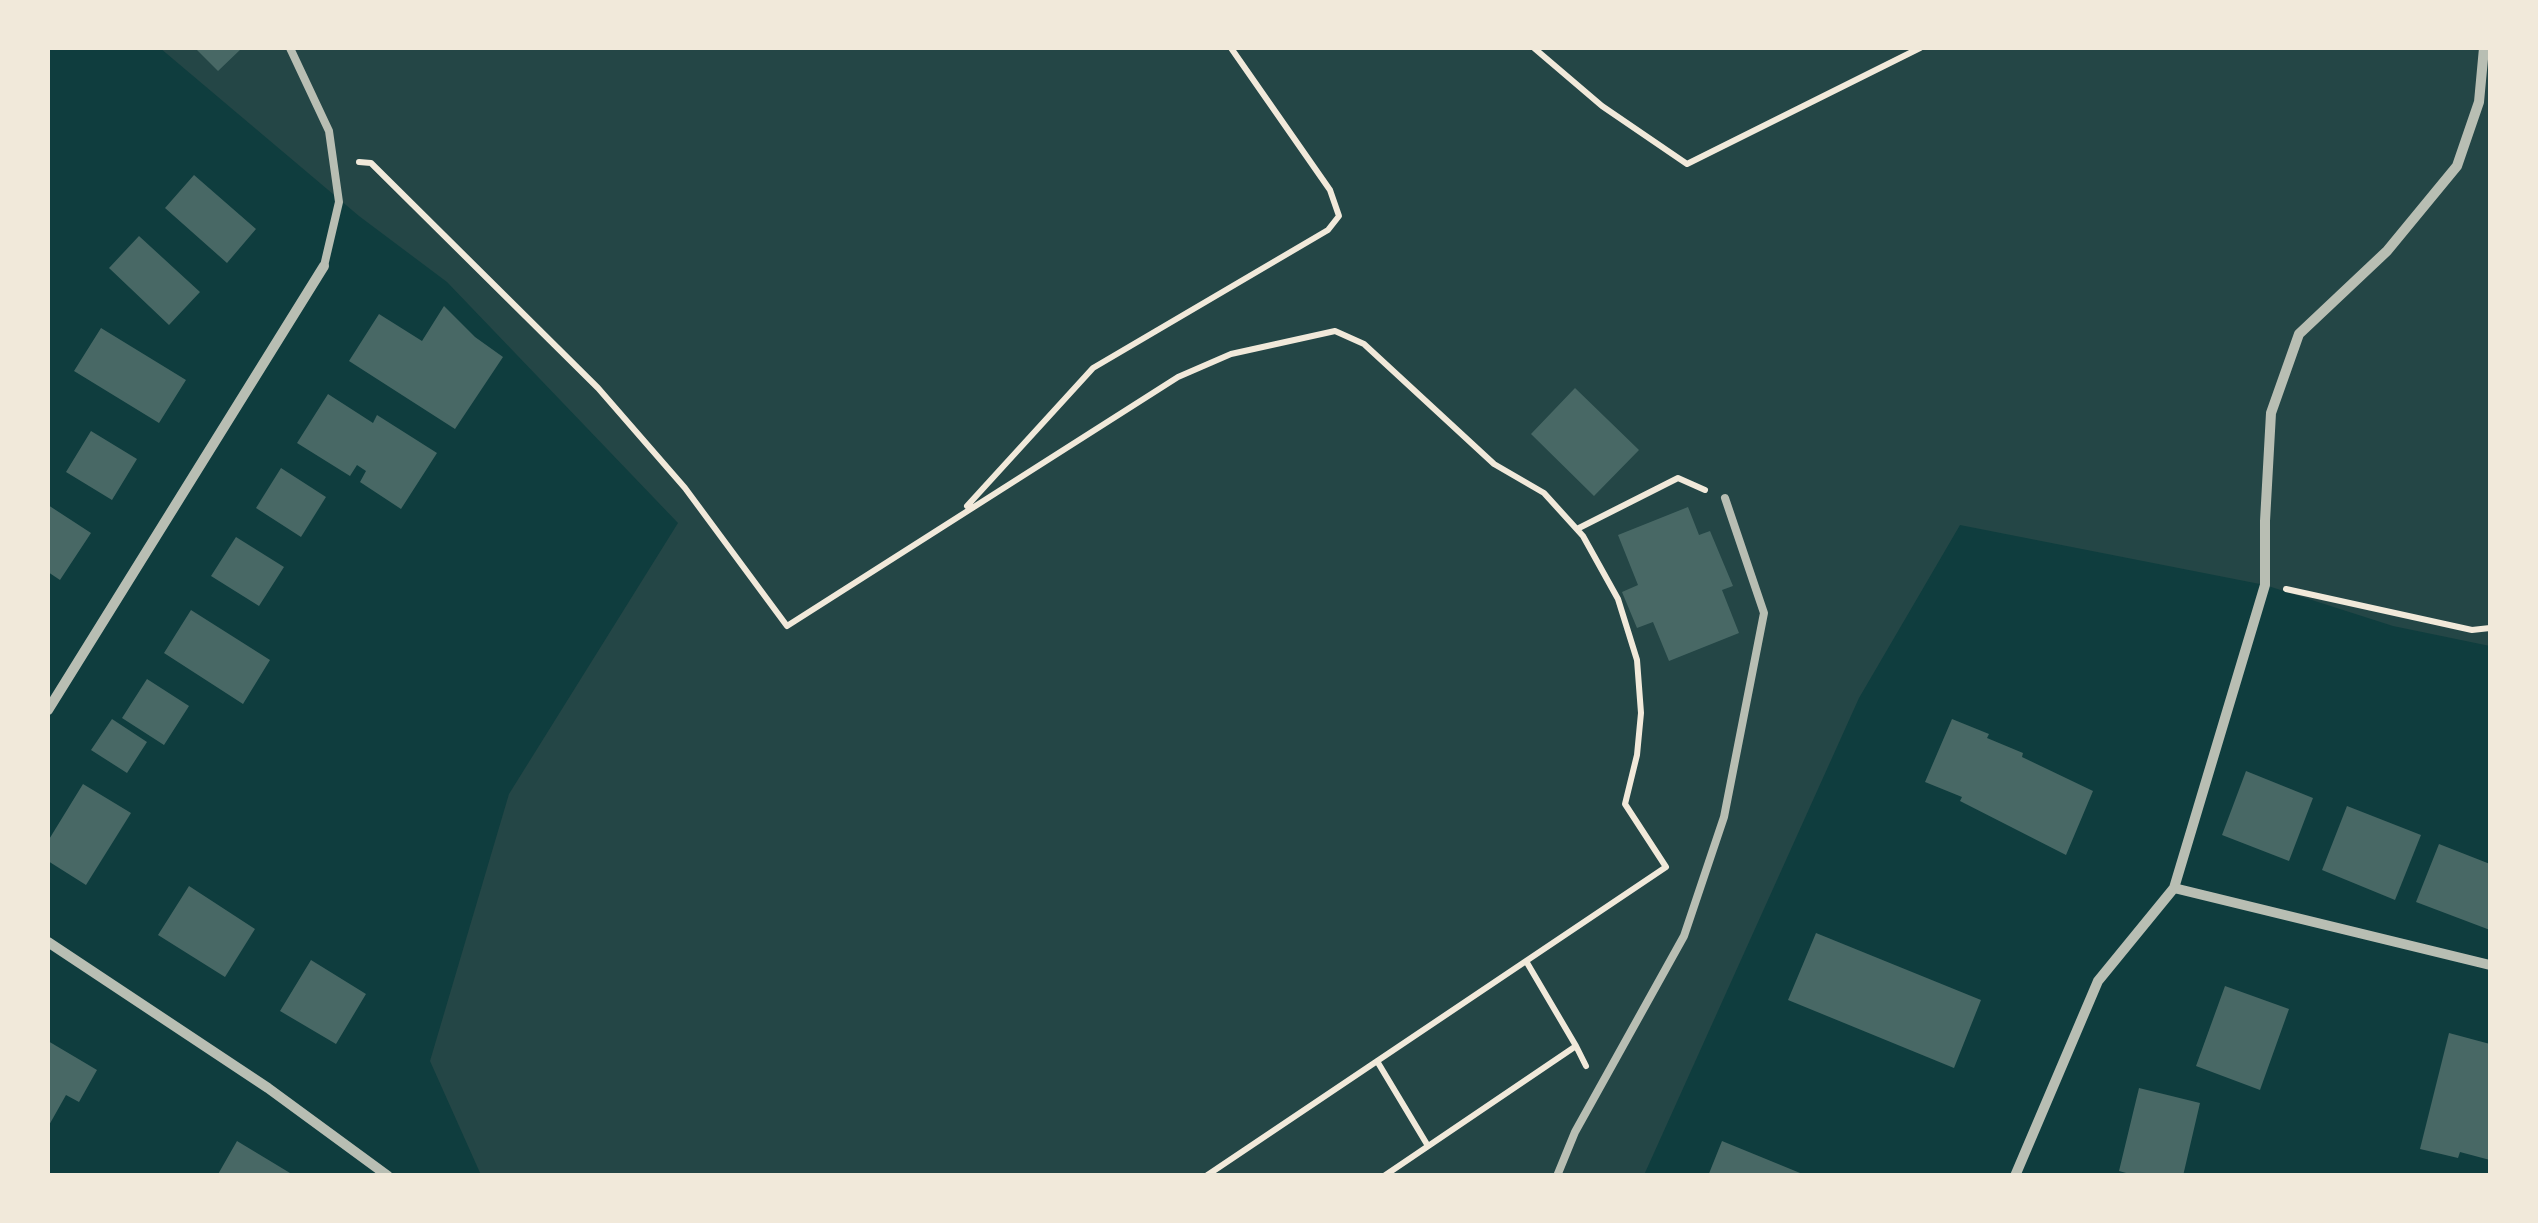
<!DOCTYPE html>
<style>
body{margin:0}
#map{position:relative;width:2538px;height:1223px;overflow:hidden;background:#0f3d3e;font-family:"Zilla Slab",serif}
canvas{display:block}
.frame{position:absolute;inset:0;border:50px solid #f1e9da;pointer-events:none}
</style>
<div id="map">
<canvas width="2538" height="1223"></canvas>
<div class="frame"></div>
</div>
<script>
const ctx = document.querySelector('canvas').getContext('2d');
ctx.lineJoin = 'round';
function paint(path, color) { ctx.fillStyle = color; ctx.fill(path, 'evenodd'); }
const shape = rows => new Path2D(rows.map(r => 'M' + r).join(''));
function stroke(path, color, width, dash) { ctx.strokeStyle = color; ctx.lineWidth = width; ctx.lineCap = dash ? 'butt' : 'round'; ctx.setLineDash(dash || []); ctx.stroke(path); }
paint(shape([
 [160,48,2490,48,2490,646,2393,626,2265,585,1960,525,1859,698,1644,1175,481,1175,430,1061,509,794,678,523,447,282,359,216]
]), '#244646');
paint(shape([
 [195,48,242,48,218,71],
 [194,175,256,229,227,263,165,208],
 [139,236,200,292,169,325,109,268],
 [444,306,475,337,503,357,455,429,349,361,379,314,422,341],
 [101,328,186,380,159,423,74,371],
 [1575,388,1639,450,1594,496,1531,434],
 [328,394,373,423,377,415,437,453,401,509,360,482,366,471,357,465,350,476,297,443],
 [91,431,137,459,112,500,66,472],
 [281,468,326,497,301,537,256,508],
 [48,505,91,533,60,580,48,572],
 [1688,507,1699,535,1710,531,1733,586,1722,590,1739,633,1669,661,1653,622,1637,628,1622,592,1638,585,1618,535],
 [236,537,284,567,259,606,211,576],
 [191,610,270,660,243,704,164,653],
 [147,679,189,706,164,745,122,718],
 [112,719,147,742,127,773,91,750],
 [1952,719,1989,734,1987,738,2023,753,2022,757,2093,791,2066,855,1960,801,1962,797,1925,782],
 [2246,771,2313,798,2289,861,2222,835],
 [83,784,131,813,86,885,48,861,48,841],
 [2347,806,2421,835,2395,900,2322,870],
 [2439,844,2490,864,2490,930,2416,902],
 [189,886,255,929,225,977,158,935],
 [1816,933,1981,1000,1954,1068,1788,1000],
 [311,960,366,994,336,1044,280,1011],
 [2225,986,2289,1009,2260,1090,2196,1066],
 [2449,1033,2490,1044,2490,1160,2460,1152,2458,1158,2420,1149],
 [48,1041,97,1070,79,1102,66,1095,48,1127],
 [2139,1088,2200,1103,2183,1176,2137,1176,2119,1171],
 [237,1141,295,1176,217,1176],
 [1722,1141,1805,1175,1805,1176,1708,1176]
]), '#486865');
stroke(shape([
 [1534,48,1602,106,1687,164,1920,48],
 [359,162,371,163,598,388,685,488,787,626,1178,377,1231,354,1335,331,1364,344,1494,464,1544,493,1583,536,1618,599,1637,660,1641,713,1637,755,1625,804,1666,867,1206,1176],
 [967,506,1093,368,1328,230,1339,216,1330,190,1231,48],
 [1577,529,1678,478,1705,490],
 [2286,589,2472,630,2490,628],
 [1526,961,1576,1046],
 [1377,1061,1428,1146],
 [1384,1176,1576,1046,1586,1066]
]), '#f1e9da', 6);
stroke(shape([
 [290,48,329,131,339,202,324,266],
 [1557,1176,1575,1132,1684,936,1724,817,1764,613,1725,498]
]), '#b8beb3', 8);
stroke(shape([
 [48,710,324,266],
 [2174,888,2490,965],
 [48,942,268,1088,388,1176],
 [2015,1176,2098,981,2174,888,2265,585,2265,521,2271,413,2299,334,2387,251,2457,166,2479,102,2484,48]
]), '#b8beb3', 10);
</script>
